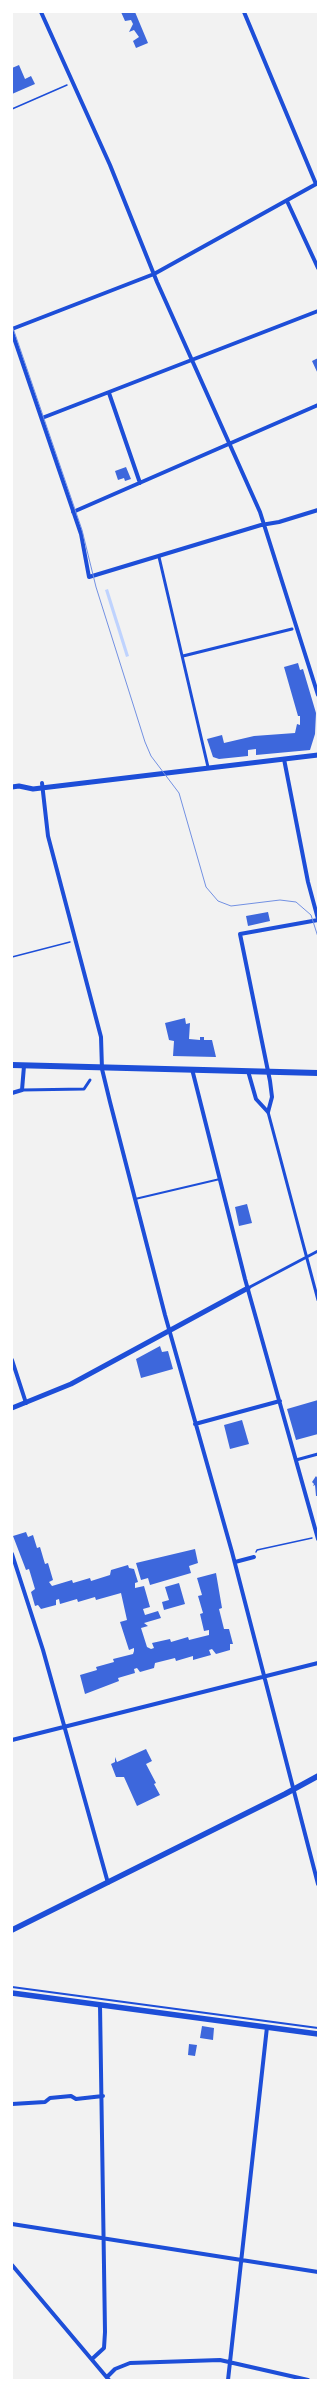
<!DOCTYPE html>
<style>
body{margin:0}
#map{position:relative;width:330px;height:2392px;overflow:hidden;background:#f2f2f2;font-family:Rubik,sans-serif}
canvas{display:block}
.frame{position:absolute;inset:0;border:13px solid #fff;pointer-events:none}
</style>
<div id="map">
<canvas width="330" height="2392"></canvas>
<div class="frame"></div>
</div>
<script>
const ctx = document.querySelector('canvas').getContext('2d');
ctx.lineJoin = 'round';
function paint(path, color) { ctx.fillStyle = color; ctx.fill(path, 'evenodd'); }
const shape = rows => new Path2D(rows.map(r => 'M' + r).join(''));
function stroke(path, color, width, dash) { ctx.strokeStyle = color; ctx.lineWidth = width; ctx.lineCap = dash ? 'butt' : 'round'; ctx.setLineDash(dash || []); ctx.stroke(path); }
paint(shape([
 [108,589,129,656,126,657,105,590]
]), '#bfd3fe');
paint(shape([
 [121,12,135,12,148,43,136,48,133,41,139,37,134,30,129,32,133,24,131,20,125,21],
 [19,65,25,79,31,76,35,84,12,94,12,68],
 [318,358,318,374,312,361],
 [126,467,131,479,125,481,124,478,118,480,115,471],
 [298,663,300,670,303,669,316,713,315,734,310,750,256,755,256,749,248,750,248,756,219,759,213,757,207,739,222,735,224,743,254,736,295,733,297,724,300,725,300,716,298,716,284,667],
 [268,912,270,921,248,926,246,916],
 [185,1018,186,1024,190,1023,189,1039,200,1040,200,1037,204,1037,204,1040,212,1040,216,1057,173,1056,174,1041,169,1040,165,1023],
 [247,1204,252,1223,239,1226,235,1207],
 [160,1346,162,1352,168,1351,173,1369,141,1378,136,1359],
 [318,1400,318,1434,296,1440,287,1409],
 [242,1420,249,1444,230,1449,224,1425],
 [316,1476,318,1479,318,1496,316,1496,315,1485,313,1486,314,1484,312,1482],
 [26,1532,28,1537,33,1535,37,1548,40,1547,45,1564,48,1563,53,1580,49,1582,52,1586,72,1580,73,1583,90,1578,91,1581,110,1575,111,1570,128,1565,129,1568,134,1569,138,1582,135,1583,135,1588,144,1586,150,1607,143,1609,145,1615,158,1611,161,1618,144,1623,148,1626,141,1628,147,1647,151,1649,154,1648,152,1643,170,1639,171,1642,188,1637,189,1640,209,1635,209,1630,204,1631,200,1614,203,1613,198,1596,202,1595,197,1578,216,1573,222,1608,219,1609,224,1629,229,1629,233,1644,230,1644,230,1650,216,1654,212,1649,209,1650,211,1655,193,1660,193,1656,176,1661,175,1658,155,1663,154,1668,140,1672,137,1668,134,1669,135,1673,118,1678,119,1681,85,1694,80,1675,97,1670,96,1667,114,1662,113,1659,133,1654,134,1651,134,1648,129,1650,120,1622,127,1620,121,1593,96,1600,95,1597,78,1602,77,1599,60,1604,59,1599,56,1600,56,1605,41,1609,38,1605,35,1606,31,1592,35,1589,29,1569,26,1570,13,1536],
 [195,1549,198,1563,189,1566,191,1573,150,1585,148,1578,141,1580,136,1563],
 [179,1583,185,1604,164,1610,162,1602,169,1600,165,1587],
 [146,1749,152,1761,146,1764,156,1783,154,1784,160,1795,137,1806,124,1777,116,1777,111,1764,115,1762,115,1757,117,1762],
 [202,2026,214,2028,213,2040,200,2038],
 [189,2044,197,2045,195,2056,188,2055]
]), '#3d67dc');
stroke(shape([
 [12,109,67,85],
 [12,957,70,942],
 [256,1552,257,1550,312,1538]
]), '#1d4ed8', 1.5);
stroke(shape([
 [135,1199,220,1179],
 [12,1987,318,2028]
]), '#1d4ed8', 2);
stroke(shape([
 [159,557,208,767],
 [183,656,292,629],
 [22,1090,84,1089,90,1080],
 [268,1112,318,1300],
 [248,1288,318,1251],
 [296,1460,318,1454]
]), '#1d4ed8', 3);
stroke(shape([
 [41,12,110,165,157,282,260,512,318,695],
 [244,12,316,184],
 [287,201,318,268],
 [12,329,154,274,318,183],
 [12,332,81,534,89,577,261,525,279,522,318,510],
 [109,393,140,483],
 [42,418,318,311],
 [73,512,318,405],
 [284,759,308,882,318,919],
 [42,783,48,836,101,1037,102,1069,110,1102,165,1315,232,1552,318,1884],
 [192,1069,245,1279,318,1539],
 [248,1071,256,1099,268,1112],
 [12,1093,22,1090,24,1066],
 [268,1112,272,1097,270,1081,240,934,318,920],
 [12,1360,26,1403],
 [195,1424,280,1401],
 [12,1554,43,1650,108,1883],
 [235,1562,254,1557],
 [12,1740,318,1663],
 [12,2104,45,2102,50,2098,71,2096,76,2099,103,2096],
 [12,2224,318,2272],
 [12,2265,109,2380],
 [92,2359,104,2348,105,2332,100,2005],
 [107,2377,115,2369,130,2363,220,2360,308,2380],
 [228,2380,267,2027]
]), '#1d4ed8', 4);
stroke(shape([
 [12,787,19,786,33,789,318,755],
 [12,1408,71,1384,248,1288]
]), '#1d4ed8', 5);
stroke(shape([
 [12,1930,285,1794,318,1776],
 [12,1993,318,2034]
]), '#1d4ed8', 5.5);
stroke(shape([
 [12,1065,318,1073]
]), '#1d4ed8', 6);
stroke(shape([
 [12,325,82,530,96,587,145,742,151,756,179,793,206,887,218,901,231,906,280,900,296,902,311,915,318,937]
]), '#7290e2', 1);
</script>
